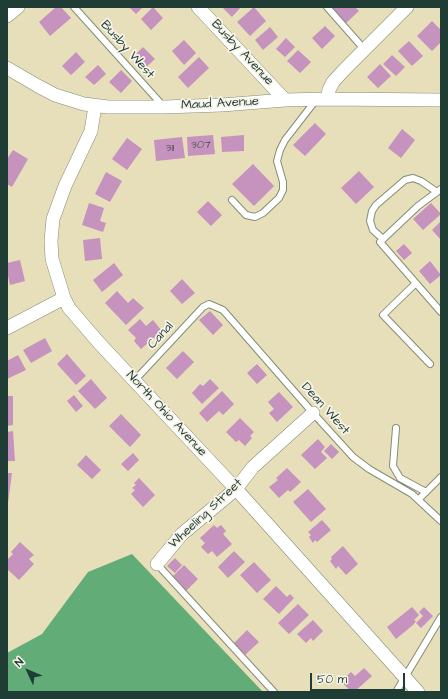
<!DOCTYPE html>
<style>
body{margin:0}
#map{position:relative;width:448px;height:699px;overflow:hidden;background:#e6dfba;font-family:"Architects Daughter",sans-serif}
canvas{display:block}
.frame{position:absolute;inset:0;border:8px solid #1f3d34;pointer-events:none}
.north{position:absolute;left:8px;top:651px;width:40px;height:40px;-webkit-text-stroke:3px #f7f3e8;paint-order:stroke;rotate:314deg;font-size:11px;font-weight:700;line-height:16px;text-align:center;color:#1f3d34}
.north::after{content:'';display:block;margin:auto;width:14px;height:18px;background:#1f3d34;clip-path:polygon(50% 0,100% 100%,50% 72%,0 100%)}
.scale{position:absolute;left:310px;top:673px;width:95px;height:18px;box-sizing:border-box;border:2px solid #1f3d34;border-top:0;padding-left:5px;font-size:12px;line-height:14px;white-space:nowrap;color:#1f3d34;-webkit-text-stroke:3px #f7f3e8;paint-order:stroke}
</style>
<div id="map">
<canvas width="448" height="699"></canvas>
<div class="frame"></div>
<div class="north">N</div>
<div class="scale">50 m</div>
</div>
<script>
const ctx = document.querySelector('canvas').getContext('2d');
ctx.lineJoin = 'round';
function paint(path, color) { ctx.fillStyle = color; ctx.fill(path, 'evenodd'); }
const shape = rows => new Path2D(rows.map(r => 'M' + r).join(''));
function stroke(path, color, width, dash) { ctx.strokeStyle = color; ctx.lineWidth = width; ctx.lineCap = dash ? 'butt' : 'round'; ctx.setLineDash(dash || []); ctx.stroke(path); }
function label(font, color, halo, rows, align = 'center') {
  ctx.font = font + ' "Architects Daughter",sans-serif'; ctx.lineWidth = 3.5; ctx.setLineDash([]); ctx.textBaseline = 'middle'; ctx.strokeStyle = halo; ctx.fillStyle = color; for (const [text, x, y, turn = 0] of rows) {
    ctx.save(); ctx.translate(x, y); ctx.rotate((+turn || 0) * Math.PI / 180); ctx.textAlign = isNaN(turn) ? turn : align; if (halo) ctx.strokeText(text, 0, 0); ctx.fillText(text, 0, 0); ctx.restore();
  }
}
paint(shape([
 [132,554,263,692,7,692,7,653,42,634,88,572]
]), '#62ad77');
paint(shape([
 [56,7,61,7,71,18,50,36,39,22],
 [129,7,143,7,136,14],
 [153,7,163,18,151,30,141,19],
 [222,7,241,7,232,17],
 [254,7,266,21,250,36,237,22],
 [330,7,355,7,359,11,345,24],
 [432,21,441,30,441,42,432,51,417,36],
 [325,26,335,36,322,49,312,38],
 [270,27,278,37,263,50,255,40],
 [286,38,295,47,285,57,276,49],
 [184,40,196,53,184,65,172,51],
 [409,41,423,56,412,66,398,51],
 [143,47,155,59,144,69,133,57],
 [298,50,311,62,300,73,287,61],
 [76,52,85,62,71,75,62,66],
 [392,55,405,67,396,76,383,64],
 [199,57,209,68,188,88,178,77],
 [380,64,391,76,378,88,367,77],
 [98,65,106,74,94,85,85,77],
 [121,70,132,81,121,93,109,82],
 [315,123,326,134,305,156,293,145],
 [402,129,415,140,401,158,388,148],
 [213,135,215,154,188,156,187,137],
 [244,135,244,151,222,152,221,137],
 [182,137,185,158,156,161,154,140],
 [127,138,142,149,127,170,112,159],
 [13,150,28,159,12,187,7,184,7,159],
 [253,164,274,186,254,206,232,184],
 [359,171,374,187,356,204,341,188],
 [106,172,122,181,110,202,95,194],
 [208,201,222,215,211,226,197,212],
 [89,203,104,208,100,221,106,223,103,232,82,225],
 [431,203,441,214,423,230,413,219],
 [441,221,441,240,432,230],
 [100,238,102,259,85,261,83,240],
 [404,244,412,253,404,260,396,251],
 [20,260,25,281,10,285,7,271,7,263],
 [430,261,441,275,430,284,419,271],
 [114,263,123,275,102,292,93,280],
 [182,279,195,293,182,304,170,291],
 [117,291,128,303,133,298,144,308,126,325,105,303],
 [210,311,223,325,213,335,199,320],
 [140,319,146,326,153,320,162,331,141,349,134,341,136,338,128,330],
 [45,338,52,351,31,363,23,350],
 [183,351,194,362,177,379,166,368],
 [67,354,86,376,76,385,57,364],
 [18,355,26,370,7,379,7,361],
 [257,364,267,375,257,384,247,373],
 [91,379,107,398,95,409,78,391],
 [210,379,219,388,202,404,192,393,200,384,203,386],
 [222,391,234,404,223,415,219,411,207,422,199,413],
 [279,392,293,407,277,422,269,413,274,409,268,402],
 [74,395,83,406,76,412,67,401],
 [7,396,13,396,13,425,7,426],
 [121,414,141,435,130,447,109,426],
 [240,418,254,432,250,436,252,438,245,446,239,440,236,442,226,432],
 [13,431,15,461,7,461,7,432],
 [318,439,325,447,321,452,327,458,315,469,301,455],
 [331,444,339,452,332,459,324,451],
 [133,453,139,460,128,471,121,464],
 [86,455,101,470,92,479,77,465],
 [287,468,301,482,290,492,288,490,279,498,269,487,278,480,276,478],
 [7,473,12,473,8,503,7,503],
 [139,478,155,495,143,507,131,494,135,490,132,488,136,485,134,483],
 [308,489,326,509,311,522,293,502],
 [322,520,331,530,317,542,315,540,313,543,309,537,311,535,308,532],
 [214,525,217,528,221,525,226,531,223,534,232,544,217,557,212,551,208,554,201,547,205,543,200,538],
 [20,542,34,555,29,559,34,564,19,580,7,569,7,560,13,554,11,552],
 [343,546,358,564,346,575,338,566,336,569,330,561,332,559,331,557],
 [234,551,245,562,228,578,218,567],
 [175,558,182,565,175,573,167,566],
 [254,562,271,580,257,593,240,575],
 [184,565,198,579,186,591,172,577],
 [276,586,287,597,290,594,294,598,279,614,263,599],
 [298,604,309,615,289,634,278,623],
 [412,607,419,615,414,620,416,621,413,625,396,639,387,627],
 [424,607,433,616,421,628,416,623,423,616,419,612],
 [313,620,323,631,313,641,311,638,306,643,297,634],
 [247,630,259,642,245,655,234,643],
 [364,668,372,676,354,692,351,692,341,681,351,672,355,676]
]), '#c692be');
const lane = shape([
 [74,7,164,107],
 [327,7,364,49],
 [441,189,418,206,380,242,441,312],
 [232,200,246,215,255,217,263,213,279,198,283,190,283,182,277,161,280,150,285,140,316,100],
 [383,239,373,230,370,221,372,211,376,205,405,180,413,178,421,181,437,192],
 [416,283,383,315,430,364],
 [135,380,203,307,209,304,223,310,313,413,353,457,369,469,412,494,441,521],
 [396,428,393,466,400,478,426,492],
 [419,499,441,477],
 [157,564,274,692],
 [396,692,441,617]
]);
const street = shape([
 [198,7,285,100],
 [7,16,18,7],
 [7,68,38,86,55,95,84,104,108,107,164,107,222,105,285,100,327,99,441,100],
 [327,99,329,90,333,82,343,71,407,7],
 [95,106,91,131,65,186,53,219,51,241,52,259,64,298,69,308,100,344,236,489,418,692],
 [7,328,64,298],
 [157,564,182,534,236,489,253,467,313,413]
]);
stroke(lane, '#828e77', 8);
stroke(street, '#828e77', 14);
stroke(lane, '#fff', 6);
stroke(street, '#fff', 13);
label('11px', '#495256', null, [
 ["307",201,146],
 ["311",170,149]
]);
label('13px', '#1f3d34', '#f7f3e8', [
 ["Busby West",127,50,48],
 ["Busby Avenue",242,53,47],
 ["Maud Avenue",220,104,-3],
 ["Canal",161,336,-47],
 ["Dean West",325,409,48],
 ["North Ohio Avenue",166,414,47],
 ["Wheeling Street",206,514,-43]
]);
</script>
